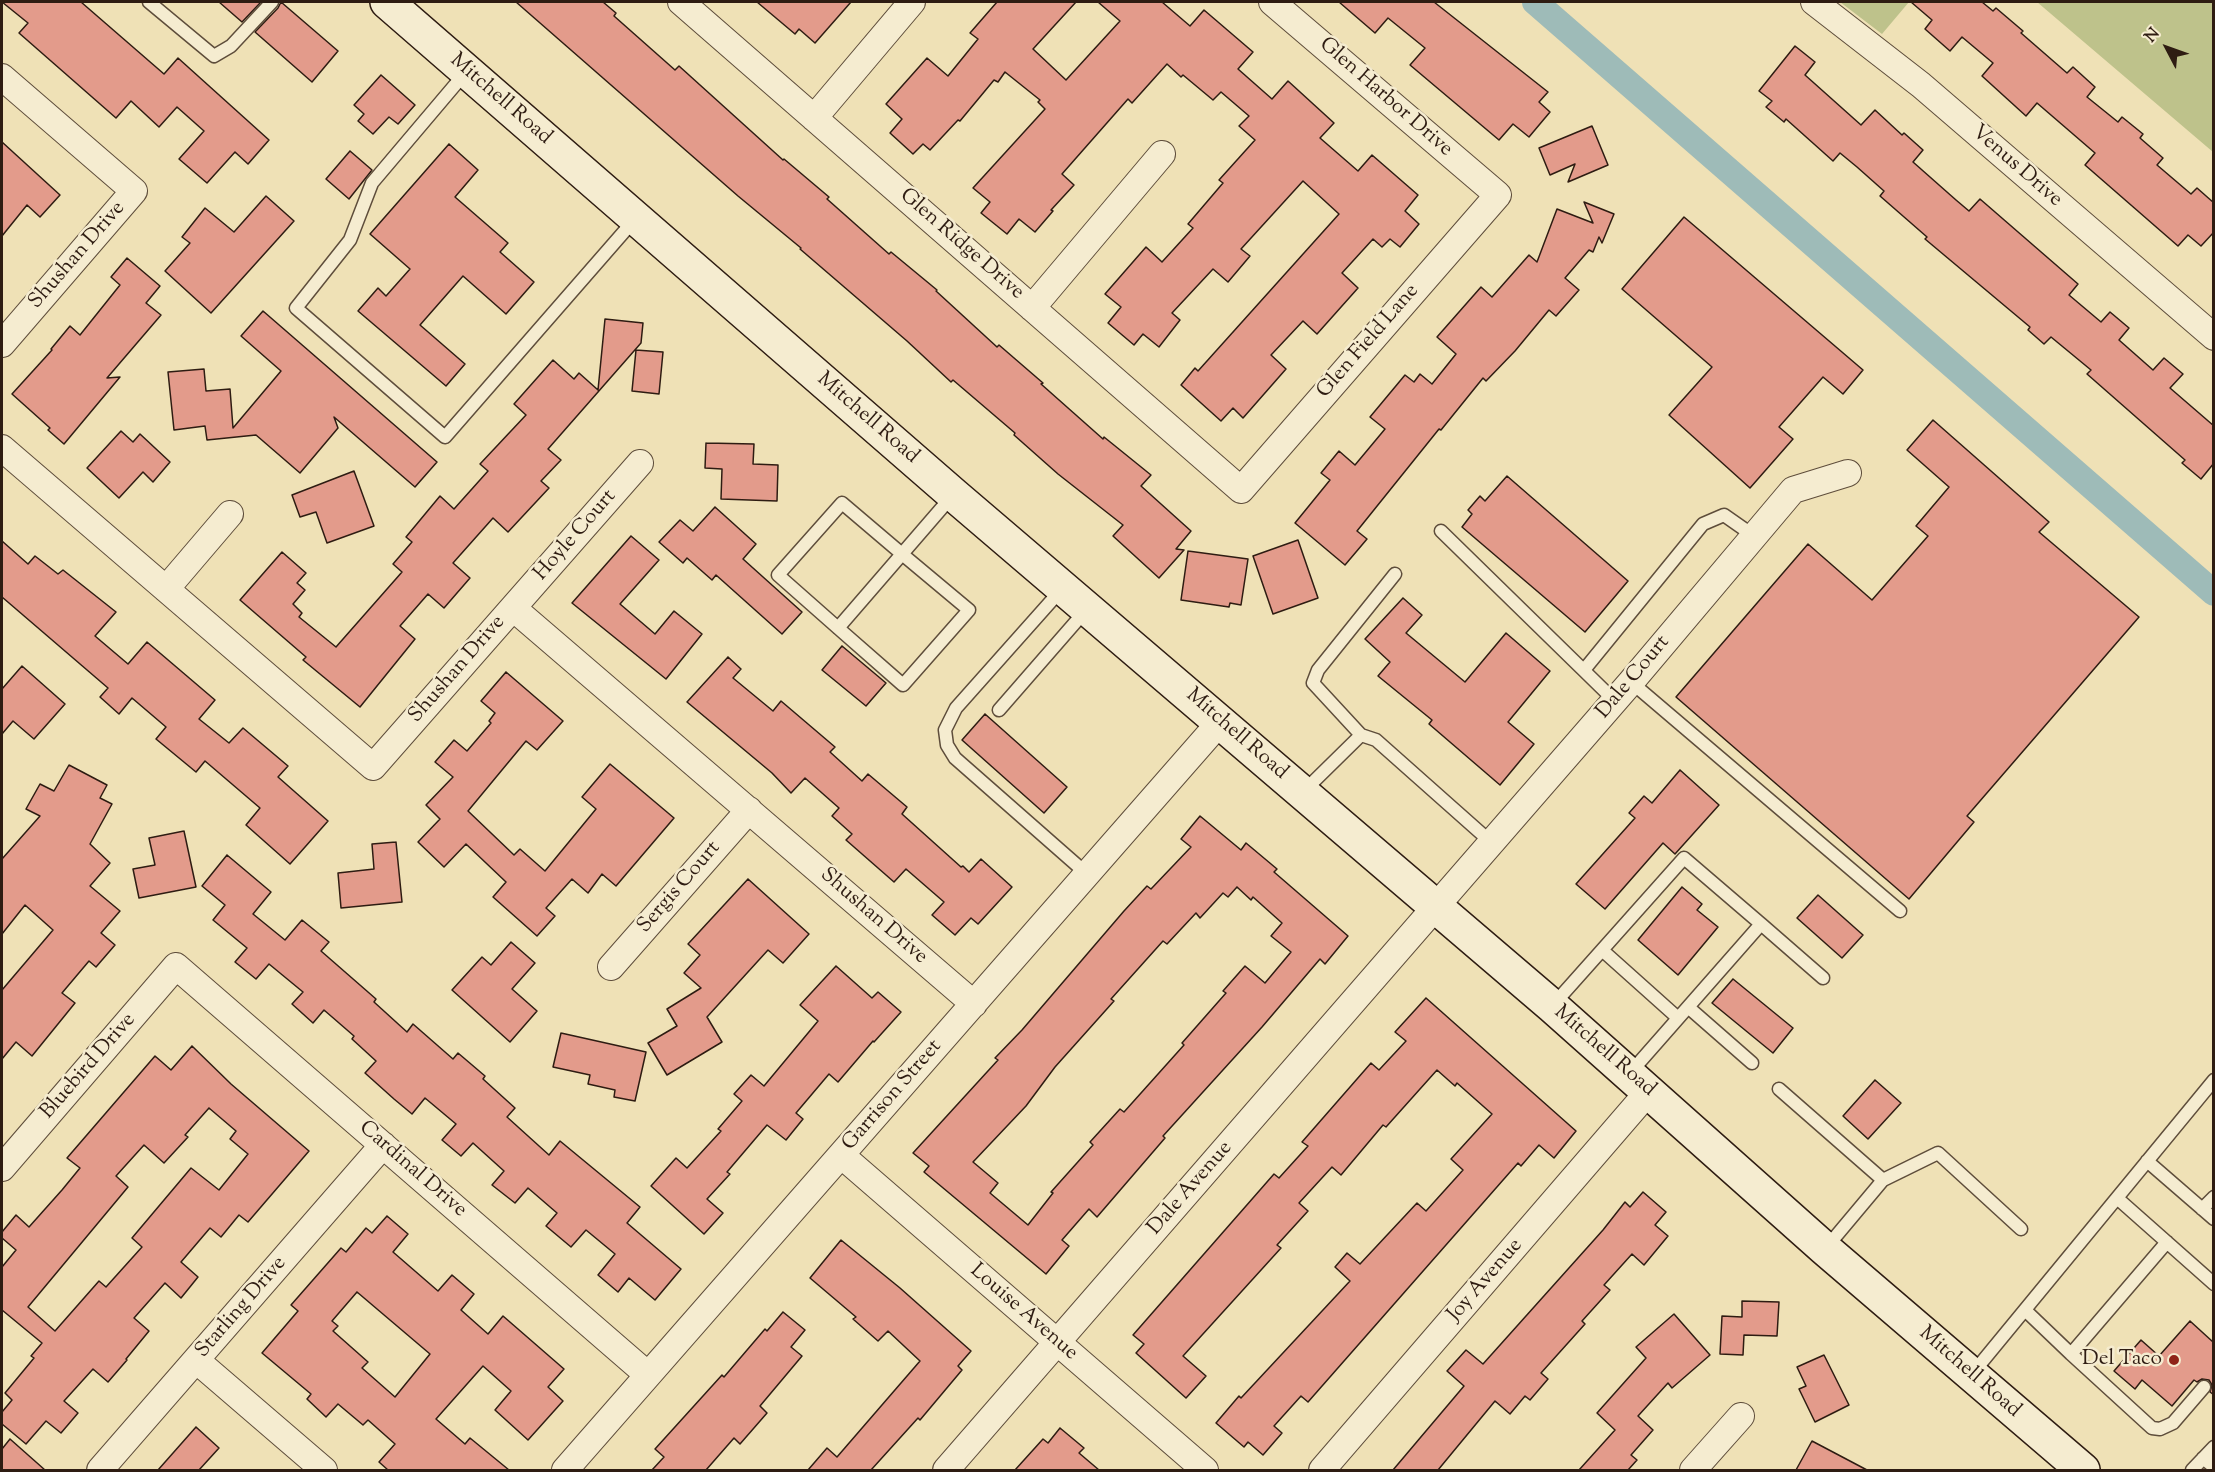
<!DOCTYPE html>
<style>
body{margin:0}
#map{position:relative;width:2215px;height:1472px;overflow:hidden;background:#efe1b6;font-family:"Sorts Mill Goudy",serif}
canvas{display:block}
.frame{position:absolute;inset:0;border:3px solid #2e1c12;pointer-events:none}
.north{position:absolute;left:2137px;top:18px;width:60px;height:60px;-webkit-text-stroke:4px #f5ecd0;paint-order:stroke;rotate:311deg;font-size:16px;font-weight:700;line-height:24px;text-align:center;color:#2e1c12}
.north::after{content:'';display:block;margin:auto;width:21px;height:27px;background:#2e1c12;clip-path:polygon(50% 0,100% 100%,50% 72%,0 100%)}
</style>
<div id="map">
<canvas width="2215" height="1472"></canvas>
<div class="frame"></div>
<div class="north">N</div>
</div>
<script>
const ctx = document.querySelector('canvas').getContext('2d');
ctx.lineJoin = 'round';
function paint(path, color) { ctx.fillStyle = color; ctx.fill(path, 'evenodd'); }
const shape = rows => new Path2D(rows.map(r => 'M' + r).join(''));
function stroke(path, color, width, dash) { ctx.strokeStyle = color; ctx.lineWidth = width; ctx.lineCap = dash ? 'butt' : 'round'; ctx.setLineDash(dash || []); ctx.stroke(path); }
function label(font, color, halo, rows, align = 'center') {
  ctx.font = font + ' "Sorts Mill Goudy",serif'; ctx.lineWidth = 5; ctx.setLineDash([]); ctx.textBaseline = 'middle'; ctx.strokeStyle = halo; ctx.fillStyle = color; for (const [text, x, y, turn = 0] of rows) {
    ctx.save(); ctx.translate(x, y); ctx.rotate((+turn || 0) * Math.PI / 180); ctx.textAlign = isNaN(turn) ? turn : align; if (halo) ctx.strokeText(text, 0, 0); ctx.fillText(text, 0, 0); ctx.restore();
  }
}
paint(shape([
 [1840,2,1909,2,1882,34],
 [2037,2,2213,2,2213,152]
]), '#bec28b');
stroke(shape([
 [1535,2,2214,593]
]), '#9ebbb8', 26);
const building = shape([
 [2,2,81,2,164,74,178,58,269,140,248,164,235,152,207,183,179,159,204,131,177,107,159,127,131,101,116,118,19,33,28,23,2,2],
 [219,2,261,2,242,22,219,2],
 [281,2,338,51,312,82,255,32,278,8,281,2],
 [516,2,603,2,616,13,614,16,675,70,679,66,783,160,784,159,829,197,827,199,889,254,891,252,937,290,936,291,997,347,999,345,1043,383,1041,384,1103,439,1104,437,1151,475,1141,486,1191,531,1176,549,1184,550,1159,578,1113,536,1123,525,1058,474,1014,435,1015,433,953,380,951,382,907,341,800,249,801,248,738,196,516,2],
 [757,2,851,2,815,43,799,29,795,34,757,2],
 [997,2,1076,2,1033,49,1066,80,1120,21,1098,2,1162,2,1190,26,1204,10,1253,52,1238,69,1272,99,1288,81,1334,123,1320,138,1358,171,1372,155,1418,195,1405,211,1419,224,1400,247,1390,239,1382,247,1373,239,1342,273,1358,288,1317,334,1303,321,1271,355,1286,369,1243,418,1233,408,1221,421,1181,385,1195,368,1198,371,1339,214,1303,181,1241,249,1250,256,1228,282,1213,269,1172,313,1180,320,1159,347,1143,334,1134,345,1108,323,1121,307,1105,294,1146,247,1162,262,1193,228,1188,224,1223,183,1219,180,1255,140,1239,126,1249,116,1221,92,1213,100,1183,75,1181,77,1167,64,1132,103,1128,99,1062,174,1074,185,1051,210,1053,211,1035,232,1019,219,1007,234,981,213,990,202,973,188,1045,109,1038,102,1040,100,1005,72,998,82,994,80,960,121,958,120,930,150,923,144,913,154,890,133,902,119,886,104,927,58,948,76,978,39,970,33,997,2],
 [1339,2,1434,2,1548,92,1539,102,1550,112,1529,137,1513,124,1499,140,1410,65,1425,48,1388,18,1375,33,1339,2],
 [1911,2,1982,2,1993,11,1996,8,2023,31,2021,33,2067,73,2073,67,2095,87,2087,97,2118,122,2122,117,2143,134,2140,138,2163,158,2157,165,2191,194,2197,188,2214,203,2214,232,2201,246,2188,235,2178,246,2085,165,2095,153,2037,103,2026,116,1982,76,1993,63,1962,37,1950,51,1925,29,1932,20,1911,2],
 [1795,46,1815,62,1805,75,1861,125,1875,110,1902,135,1904,133,1923,150,1913,162,1956,200,1969,211,1980,199,2078,284,2069,295,2101,322,2110,312,2129,328,2119,340,2153,370,2164,358,2183,374,2170,388,2214,426,2214,463,2201,479,2182,463,2185,460,2087,374,2091,370,2051,337,2044,344,2028,330,2030,327,1925,239,1927,237,1880,196,1884,191,1857,167,1840,153,1833,161,1786,119,1784,122,1766,107,1772,101,1759,91,1795,46],
 [381,75,415,105,398,124,389,117,373,134,358,121,364,114,354,105,381,75],
 [1592,126,1608,165,1568,182,1575,164,1550,175,1539,148,1592,126],
 [2,142,60,195,40,217,27,205,2,236,2,142],
 [449,144,478,170,455,197,508,243,500,252,534,282,506,314,463,276,420,325,465,364,446,386,358,311,378,288,386,296,410,269,370,234,449,144],
 [350,151,372,170,349,199,326,179,350,151],
 [266,196,294,221,211,313,165,271,190,243,182,237,205,208,234,232,266,196],
 [1584,202,1614,214,1602,243,1599,237,1593,252,1589,250,1565,278,1579,290,1556,316,1549,310,1515,351,1486,381,1483,378,1441,430,1439,429,1357,531,1367,539,1345,565,1295,523,1330,480,1321,473,1339,451,1355,465,1385,429,1370,417,1405,375,1414,382,1420,374,1432,384,1456,354,1437,337,1481,287,1492,297,1529,255,1537,262,1557,209,1593,223,1584,202],
 [1684,217,1863,370,1843,394,1823,377,1779,427,1793,439,1750,488,1669,415,1712,367,1622,289,1684,217],
 [127,258,160,286,146,303,161,315,107,378,120,377,64,444,48,430,50,428,12,394,52,350,51,349,70,326,80,335,120,285,111,277,127,258],
 [263,311,437,462,415,487,334,417,338,428,300,473,256,435,207,440,205,426,174,430,168,372,204,369,206,391,230,389,233,428,281,371,241,336,263,311],
 [605,319,643,323,641,343,548,449,561,460,541,481,549,488,508,532,493,518,453,563,470,578,444,608,428,594,400,626,415,639,360,707,303,660,306,657,240,600,282,552,306,573,297,583,305,590,293,604,302,613,299,617,336,647,402,572,393,564,412,542,406,537,440,496,454,509,488,471,480,464,526,415,514,404,553,360,574,379,579,373,598,390,605,319],
 [636,350,663,352,659,394,632,391,636,350],
 [1933,420,2049,522,2039,532,2139,617,1967,816,1974,822,1909,899,1676,697,1808,544,1872,600,1928,536,1916,526,1949,487,1907,450,1933,420],
 [121,431,133,442,140,434,170,462,153,482,143,472,119,498,87,468,121,431],
 [706,443,754,444,753,464,778,465,777,501,721,499,722,469,705,468,706,443],
 [354,471,374,526,327,543,316,512,300,517,292,495,354,471],
 [1507,476,1628,581,1585,632,1462,527,1472,514,1468,510,1480,496,1485,501,1507,476],
 [715,507,756,544,743,559,802,612,782,634,716,575,712,580,687,558,683,563,659,542,680,520,693,531,715,507],
 [631,536,659,560,620,604,655,634,674,611,702,634,666,679,572,603,631,536],
 [1298,540,1318,598,1273,614,1253,556,1298,540],
 [2,541,28,564,35,556,58,574,63,570,116,612,95,636,128,664,147,642,215,700,199,719,229,743,243,728,288,766,278,777,328,821,290,864,246,825,260,808,205,761,196,772,156,739,166,727,132,698,119,714,100,697,108,688,2,597,2,541],
 [1188,551,1248,559,1241,605,1230,603,1229,607,1181,600,1188,551],
 [1403,598,1422,615,1406,633,1465,682,1506,633,1550,671,1508,722,1534,744,1500,785,1429,724,1432,720,1378,676,1390,662,1365,639,1403,598],
 [842,646,886,683,866,706,822,670,842,646],
 [728,657,741,669,733,678,773,711,781,701,835,747,830,752,862,781,868,774,907,807,902,814,961,867,963,866,969,872,981,859,1012,887,978,924,971,918,955,935,932,915,944,902,906,869,894,882,846,840,852,834,832,816,839,808,805,778,791,793,772,773,687,702,728,657],
 [22,666,65,704,34,739,13,721,2,734,2,689,22,666],
 [506,672,563,721,537,750,526,741,468,811,514,855,520,849,545,871,596,809,582,797,610,764,674,818,616,886,602,874,588,893,572,879,546,908,555,916,537,936,493,897,506,882,466,844,444,867,418,842,440,819,426,805,453,777,435,762,454,740,467,751,491,723,489,721,495,713,481,701,506,672],
 [985,714,1067,787,1044,813,962,740,985,714],
 [69,765,107,785,100,798,112,804,90,844,110,863,90,886,120,911,101,933,115,945,96,967,89,961,62,993,75,1003,32,1056,16,1042,2,1059,2,990,53,930,25,905,2,934,2,859,40,816,26,809,40,784,54,791,69,765],
 [1680,770,1719,805,1675,854,1663,843,1605,909,1576,884,1635,818,1629,813,1644,796,1652,803,1680,770],
 [1200,816,1241,850,1246,843,1277,869,1274,872,1348,936,1325,964,1320,959,1262,1027,1163,1136,1165,1138,1097,1217,1089,1209,1062,1240,1069,1246,1046,1274,924,1172,929,1166,913,1153,998,1060,995,1058,1022,1030,1124,911,1147,886,1151,889,1191,847,1181,839,1200,816],
 [1237,887,1251,900,1253,897,1282,923,1271,936,1291,952,1265,983,1245,966,1223,991,1226,993,1182,1043,1184,1045,1124,1112,1120,1109,1090,1142,1093,1145,1051,1192,1053,1193,1028,1225,990,1193,998,1183,973,1162,1026,1106,1055,1067,1114,1001,1111,999,1163,941,1167,944,1196,913,1200,918,1223,893,1228,897,1237,887],
 [184,831,196,887,139,898,133,869,155,865,149,838,184,831],
 [396,842,402,902,341,908,338,873,374,869,372,844,396,842],
 [227,855,271,892,253,914,285,940,302,920,329,942,321,951,376,999,374,1002,407,1032,413,1024,453,1059,458,1053,485,1076,483,1079,515,1108,507,1117,549,1155,560,1141,640,1207,627,1223,681,1269,655,1300,629,1278,618,1292,598,1275,615,1254,586,1230,571,1247,546,1226,557,1213,528,1188,515,1203,492,1185,504,1171,473,1143,461,1156,442,1140,456,1124,425,1098,412,1114,394,1099,365,1073,376,1061,352,1039,354,1036,324,1010,313,1023,292,1004,303,992,269,964,256,979,235,962,247,948,213,920,225,905,202,886,227,855],
 [748,879,809,934,783,963,768,950,707,1017,722,1042,667,1075,648,1043,677,1026,667,1009,701,988,684,973,700,955,688,944,748,879],
 [1682,887,1702,904,1697,910,1718,927,1678,975,1638,940,1682,887],
 [1818,895,1863,935,1842,958,1797,918,1818,895],
 [511,942,535,963,512,989,537,1011,510,1042,452,990,482,957,491,965,511,942],
 [836,966,872,998,878,992,901,1012,874,1042,873,1041,838,1082,829,1074,796,1113,803,1119,786,1140,767,1125,727,1172,730,1174,707,1199,723,1213,704,1234,651,1186,676,1158,687,1168,721,1131,718,1129,742,1101,734,1094,751,1075,764,1086,818,1021,800,1005,836,966],
 [1733,979,1793,1028,1773,1053,1712,1003,1733,979],
 [1426,998,1576,1131,1554,1158,1539,1145,1521,1166,1518,1163,1308,1402,1301,1396,1274,1426,1282,1433,1263,1455,1248,1442,1244,1447,1216,1423,1239,1396,1241,1398,1350,1281,1335,1267,1347,1253,1360,1264,1417,1203,1426,1211,1463,1170,1451,1159,1492,1114,1457,1083,1455,1086,1437,1070,1386,1127,1383,1125,1341,1175,1332,1167,1299,1203,1308,1211,1277,1245,1281,1248,1183,1356,1206,1376,1186,1398,1136,1353,1144,1344,1133,1335,1274,1174,1279,1178,1308,1146,1302,1142,1371,1063,1379,1070,1406,1041,1395,1032,1426,998],
 [561,1033,646,1052,635,1101,614,1097,615,1090,588,1084,590,1075,553,1067,561,1033],
 [192,1046,231,1084,309,1151,248,1222,239,1215,221,1237,210,1228,181,1262,198,1277,181,1298,165,1283,134,1318,149,1331,126,1359,127,1360,108,1382,93,1369,64,1401,78,1413,61,1433,46,1421,26,1444,2,1424,2,1412,12,1400,5,1393,34,1358,31,1356,42,1343,2,1310,2,1267,16,1250,2,1238,2,1232,16,1215,29,1227,62,1190,80,1168,67,1158,155,1056,171,1070,192,1046],
 [209,1108,236,1131,230,1139,248,1154,219,1190,191,1168,132,1238,142,1247,106,1287,99,1281,55,1331,28,1307,128,1187,116,1176,144,1145,164,1163,188,1137,185,1135,209,1108],
 [1875,1080,1901,1103,1868,1139,1843,1116,1875,1080],
 [1643,1192,1666,1212,1655,1225,1668,1236,1644,1265,1632,1254,1604,1285,1610,1290,1582,1321,1585,1324,1541,1373,1548,1379,1530,1400,1525,1396,1510,1414,1495,1401,1438,1470,1393,1470,1464,1386,1447,1371,1466,1350,1483,1364,1603,1230,1625,1202,1630,1207,1643,1192],
 [387,1216,408,1234,393,1252,438,1291,452,1275,474,1294,461,1310,488,1334,503,1316,564,1369,548,1387,563,1401,528,1440,495,1410,511,1391,483,1366,436,1419,465,1444,470,1438,509,1470,388,1470,379,1462,395,1444,368,1420,363,1425,338,1404,326,1417,307,1399,311,1394,262,1353,298,1311,291,1305,341,1248,346,1252,366,1228,372,1233,387,1216],
 [357,1292,430,1354,395,1397,362,1368,368,1362,333,1331,338,1326,332,1321,357,1292],
 [841,1240,900,1288,971,1351,958,1366,962,1370,920,1420,918,1418,871,1470,808,1470,827,1448,837,1457,920,1361,888,1331,878,1341,853,1319,856,1317,810,1278,841,1240],
 [1742,1301,1779,1302,1777,1336,1744,1335,1743,1355,1720,1354,1722,1316,1742,1317,1742,1301],
 [783,1312,805,1330,791,1347,802,1356,760,1406,767,1413,740,1444,734,1438,706,1470,652,1470,664,1457,655,1449,722,1375,724,1377,765,1329,767,1331,783,1312],
 [1674,1314,1710,1355,1672,1388,1668,1383,1638,1416,1653,1430,1631,1455,1637,1460,1628,1470,1579,1470,1615,1430,1597,1413,1646,1358,1636,1347,1674,1314],
 [2190,1321,2213,1342,2214,1395,2210,1392,2212,1385,2209,1380,2202,1379,2197,1382,2194,1380,2172,1406,2142,1380,2135,1389,2114,1371,2141,1340,2159,1356,2190,1321],
 [1824,1355,1849,1405,1815,1422,1799,1389,1806,1386,1797,1367,1824,1355],
 [196,1427,219,1448,199,1470,158,1470,196,1427],
 [1060,1428,1084,1448,1079,1453,1099,1470,1015,1470,1043,1439,1048,1443,1060,1428],
 [10,1439,45,1470,2,1470,2,1449,10,1439],
 [1812,1441,1867,1470,1796,1470,1812,1441]
]);
paint(building, '#e39b8b');
stroke(building, '#2e1c12', 1.5);
const service = shape([
 [149,2,214,56,231,46,272,2],
 [466,72,372,183,350,240,296,308,445,437,636,218],
 [1441,531,1615,701],
 [1061,590,956,708,945,730,947,745,955,758,1087,874],
 [838,628,902,554,842,503,778,575,838,628,903,685,969,610,902,554,953,495],
 [1584,670,1703,524,1724,515,1754,536],
 [1631,682,1900,911],
 [999,710,1087,609],
 [1361,735,1313,683,1318,670,1395,574],
 [1304,791,1361,735,1376,740,1492,843],
 [1602,950,1678,1018],
 [1553,1005,1684,858,1761,924],
 [1688,1007,1752,1063],
 [1630,1073,1761,924,1823,978],
 [1779,1089,1883,1180,1826,1248],
 [2147,1161,2214,1219],
 [1883,1180,1938,1153,2021,1229],
 [2117,1198,2214,1284],
 [2202,1209,2214,1197],
 [2025,1310,2071,1354,2167,1242],
 [2071,1354,2152,1428,2160,1429,2173,1423,2204,1387],
 [1972,1374,2214,1080],
 [2203,1458,2214,1467],
 [2192,1470,2214,1447]
]);
const minor = shape([
 [681,2,1241,490,1498,195,1272,2],
 [1814,2,1921,85,2214,337],
 [2,77,134,191,2,344],
 [814,118,912,2],
 [1032,308,1162,154],
 [2,448,373,767,640,463],
 [166,589,230,514],
 [513,608,974,1004],
 [611,967,749,810],
 [841,1155,1205,1470],
 [2,1168,176,966,648,1375],
 [196,1360,324,1470],
 [100,1470,383,1145],
 [565,1470,1221,721],
 [946,1470,1631,682,1793,490,1848,473],
 [1322,1470,1649,1091],
 [1693,1470,1741,1416]
]);
const secondary = shape([
 [387,2,954,495,1552,1006,1825,1249,2083,1470]
]);
stroke(service, '#5e4d3b', 15);
stroke(minor, '#5e4d3b', 28);
stroke(secondary, '#2e1c12', 36);
stroke(service, '#f5ecd0', 12);
stroke(minor, '#f5ecd0', 26);
stroke(secondary, '#f5ecd0', 33);
for (const [x, y, r, color] of [
 [2174,1360,6,"#8f2418"]
]) { const dot = new Path2D(); dot.arc(x, y, r, 0, 2 * Math.PI); ctx.fillStyle = color; ctx.fill(dot); stroke(dot, '#f5ecd0', 2); }
label('21px', '#2e1c12', '#f5ecd0', [
 ["Glen Harbor Drive",1385,98,41],
 ["Mitchell Road",500,100,41],
 ["Venus Drive",2016,167,41],
 ["Glen Ridge Drive",961,245,41],
 ["Shushan Drive",78,256,-49],
 ["Glen Field Lane",1369,342,-49],
 ["Mitchell Road",867,419,41],
 ["Hoyle Court",576,536,-49],
 ["Shushan Drive",458,670,-49],
 ["Dale Court",1634,678,-50],
 ["Mitchell Road",1236,735,41],
 ["Sergis Court",680,888,-49],
 ["Shushan Drive",873,917,41],
 ["Mitchell Road",1604,1052,41],
 ["Bluebird Drive",89,1067,-49],
 ["Garrison Street",893,1096,-49],
 ["Cardinal Drive",412,1170,41],
 ["Dale Avenue",1191,1189,-49],
 ["Joy Avenue",1486,1281,-49],
 ["Starling Drive",242,1308,-49],
 ["Louise Avenue",1023,1313,41],
 ["Mitchell Road",1969,1373,41]
]);
label('21px', '#2e1c12', '#f5ecd0', [
 ["Del Taco",2162,1360]
], 'right');
</script>
